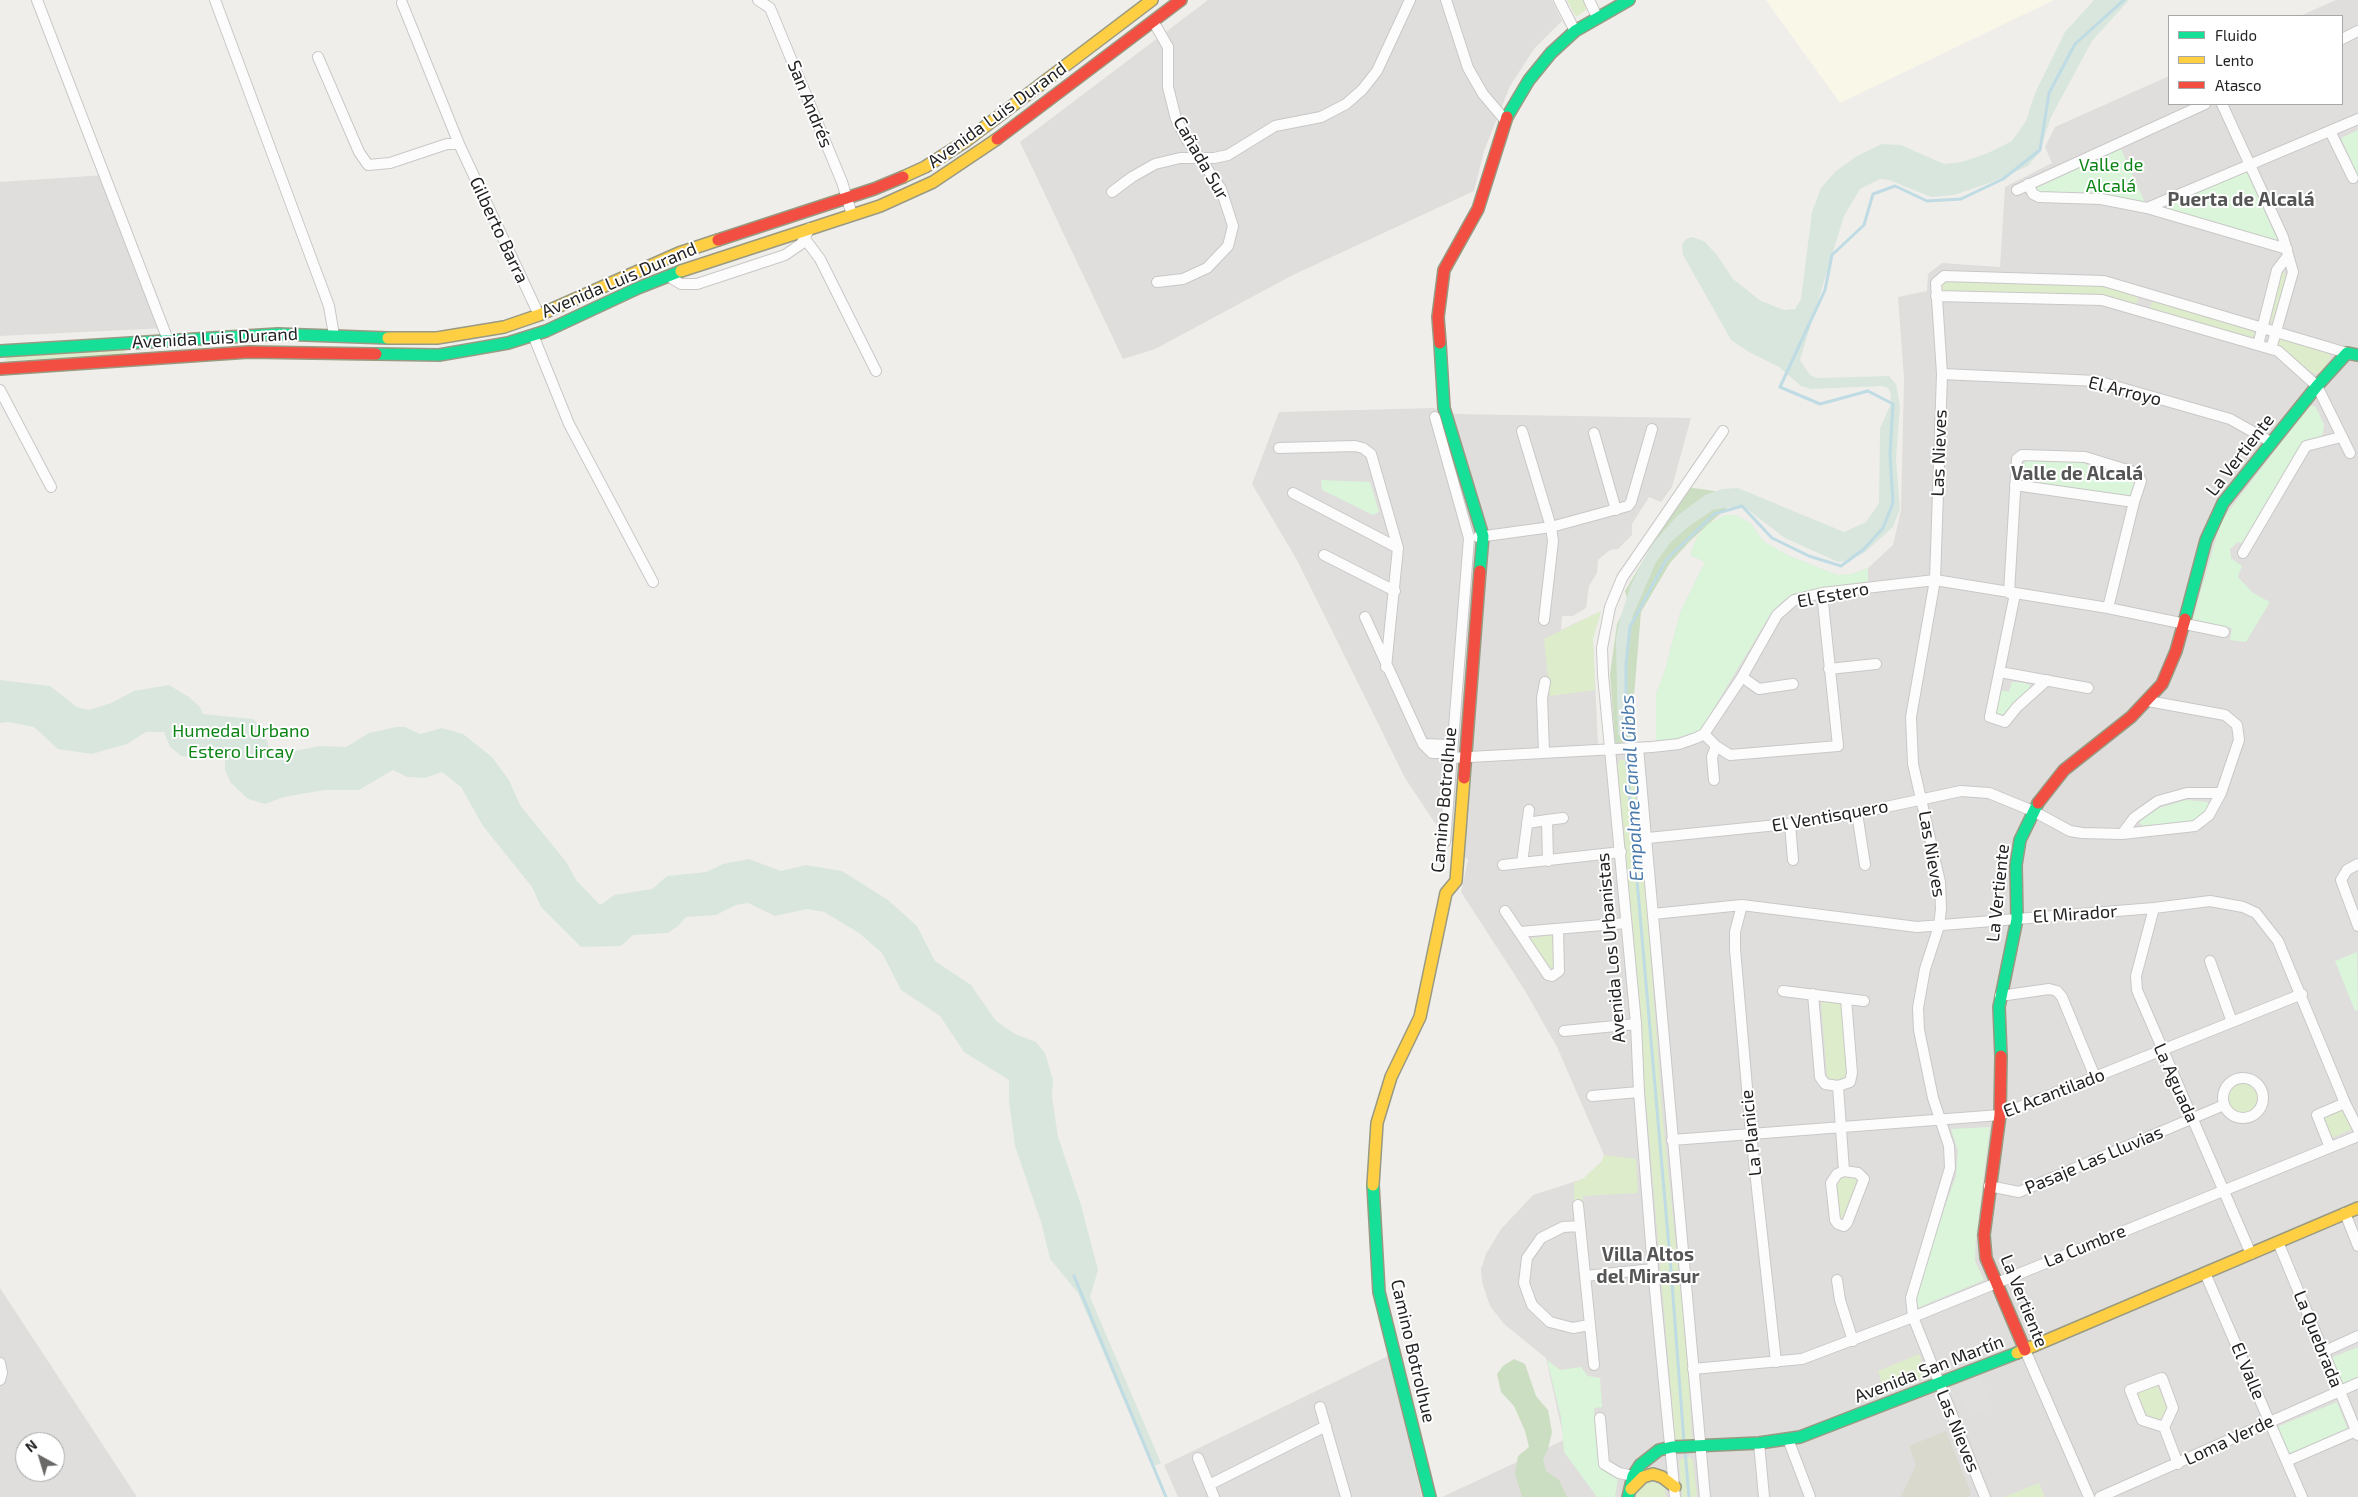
<!DOCTYPE html>
<meta charset="utf-8">
<style>
body{margin:0}
#map{position:relative;width:2358px;height:1497px;overflow:hidden;background:#f0eeeb;font-family:"Exo 2",sans-serif}
canvas{display:block}
.legend{position:absolute;left:2168px;top:15px;width:175px;height:90px;box-sizing:border-box;background:#fff;border:1px solid #a7a7a7;margin:0;padding:6px 9px;list-style:none;font-size:15px;color:#222}
.legend li{display:flex;align-items:center;gap:10px;height:25px}
.legend b{width:25px;border:1px solid #a7a7a7}
.north{position:absolute;left:15px;top:1432px;width:50px;height:50px;box-sizing:border-box;background:#fff;border:1px solid #a7a7a7;border-radius:50%;rotate:321deg;font-size:14px;font-weight:700;line-height:20px;text-align:center;color:#222}
.north::after{content:'';display:block;margin:auto;width:18px;height:22px;background:#6a6968;clip-path:polygon(50% 0,100% 100%,50% 72%,0 100%)}
</style>
<div id="map">
<canvas width="2358" height="1497"></canvas>
<ul class="legend">
<li><b style="height:6px;background:#16e098"></b>Fluido</li>
<li><b style="height:6px;background:#ffcf43"></b>Lento</li>
<li><b style="height:6px;background:#f24e42"></b>Atasco</li>
</ul>
<div class="north">N</div>
</div>
<script>
const ctx = document.querySelector('canvas').getContext('2d');
ctx.lineJoin = 'round';
function paint(path, color) { ctx.fillStyle = color; ctx.fill(path, 'evenodd'); }
const shape = rows => new Path2D(rows.map(r => 'M' + r).join(''));
function stroke(path, color, width, dash) { ctx.strokeStyle = color; ctx.lineWidth = width; ctx.lineCap = dash ? 'butt' : 'round'; ctx.setLineDash(dash || []); ctx.stroke(path); }
function label(font, color, halo, rows, align = 'center') {
  ctx.font = font + ' "Exo 2",sans-serif'; ctx.lineWidth = 4; ctx.setLineDash([]); ctx.textBaseline = 'middle'; ctx.strokeStyle = halo; ctx.fillStyle = color; for (const [text, x, y, turn = 0] of rows) {
    ctx.save(); ctx.translate(x, y); ctx.rotate((+turn || 0) * Math.PI / 180); ctx.textAlign = isNaN(turn) ? turn : align; if (halo) ctx.strokeText(text, 0, 0); ctx.fillText(text, 0, 0); ctx.restore();
  }
}
paint(shape([
 [1208,0,1552,0,1562,21,1534,49,1510,86,1484,151,1474,191,1293,275,1155,349,1123,359,1020,142],
 [2336,0,2358,0,2358,1497,1442,1497,1564,1440,1546,1358,1504,1324,1490,1306,1482,1282,1481,1269,1486,1254,1501,1229,1533,1195,1583,1179,1602,1161,1604,1155,1557,1047,1524,989,1461,892,1468,860,1437,826,1405,778,1297,560,1252,484,1279,412,1434,408,1455,414,1691,418,1672,487,1661,502,1649,497,1632,524,1632,535,1618,549,1610,550,1598,560,1597,573,1589,586,1586,608,1573,616,1562,616,1561,630,1601,611,1593,639,1598,744,1656,741,1656,694,1665,670,1680,613,1705,562,1690,555,1697,537,1725,515,1736,515,1751,524,1763,541,1787,555,1837,575,1852,574,1868,568,1893,545,1901,510,1904,378,1898,297,1927,291,1928,274,1942,263,2000,267,2005,187,2052,163,2045,147,2055,127,2169,76,2169,104,2342,104,2342,16,2300,16],
 [105,175,166,328,0,336,0,182],
 [0,1288,137,1497,0,1497],
 [25,1442,55,1442,55,1472,25,1472],
 [1388,1356,1422,1497,1178,1497,1164,1465]
]), '#dfdedc');
paint(shape([
 [1766,0,2054,0,1840,103]
]), '#f8f7e8');
paint(shape([
 [1946,1431,1970,1490,1970,1495,1969,1497,1901,1497,1916,1465,1909,1446]
]), '#d9d9cd');
paint(shape([
 [1567,0,1583,0,1587,9,1576,17],
 [2281,272,2287,274,2273,322,2267,320],
 [1943,281,2105,285,2137,295,2138,300,2135,305,1943,292,1939,289],
 [2153,300,2252,328,2255,335,2249,339,2153,311,2150,307],
 [2282,337,2327,351,2331,357,2322,372,2314,374,2277,345],
 [125,349,125,354,6,361,5,355],
 [1601,611,1593,639,1595,690,1550,696,1544,639],
 [1632,759,1636,764,1663,1120,1688,1363,1692,1442,1678,1444,1675,1438,1617,766,1620,760],
 [1552,935,1553,938,1554,974,1529,942,1532,938],
 [1821,1002,1842,1002,1848,1073,1842,1080,1831,1081,1827,1076],
 '2227 1098a16 16 0 1 1 32 0a16 16 0 1 1-32 0Z',
 [2344,1109,2352,1129,2332,1138,2323,1117],
 [1604,1155,1636,1159,1638,1193,1583,1196,1583,1206,1574,1206,1574,1183,1583,1179,1602,1161],
 [1854,1176,1860,1182,1844,1219,1841,1220,1835,1183,1840,1177],
 [1919,1354,1927,1377,1885,1393,1878,1371],
 [2157,1385,2167,1408,2166,1415,2157,1421,2148,1419,2145,1415,2137,1393],
 [1690,1457,1693,1460,1697,1497,1682,1497,1679,1461,1682,1458],
 [1646,1478,1665,1487,1666,1497,1636,1497,1638,1486],
 [2039,1483,2045,1497,2004,1497]
]), '#ddeccb');
paint(shape([
 [1687,487,1741,495,1690,541,1670,563,1641,612,1630,744,1618,747,1615,741,1610,674,1617,624,1628,602,1625,591],
 [1514,1359,1525,1364,1536,1396,1548,1410,1552,1432,1548,1449,1543,1459,1546,1471,1559,1480,1567,1497,1522,1497,1515,1474,1518,1456,1529,1447,1525,1431,1514,1406,1501,1392,1497,1374,1503,1366]
]), '#cbdec1');
paint(shape([
 [2094,0,2129,0,2092,41,2051,117,2039,153,2028,166,1992,182,1954,195,1931,197,1889,180,1880,179,1860,189,1844,216,1800,360,1810,375,1817,378,1889,376,1896,384,1900,405,1896,459,1900,509,1893,527,1864,553,1850,560,1838,562,1785,538,1744,507,1728,507,1713,510,1688,527,1671,542,1656,562,1633,615,1626,648,1625,735,1618,735,1616,639,1619,623,1630,587,1650,547,1677,516,1705,495,1722,489,1738,488,1844,532,1866,522,1879,503,1880,428,1890,406,1891,395,1888,388,1882,386,1811,389,1801,386,1779,367,1749,352,1731,340,1683,255,1682,244,1686,239,1692,237,1704,241,1717,255,1733,279,1761,301,1784,310,1795,309,1801,299,1812,212,1821,188,1836,171,1857,156,1882,144,1901,145,1944,164,1962,162,1988,153,2012,141,2026,121,2035,93,2065,32],
 [0,680,50,686,77,707,89,710,111,703,134,691,169,685,189,697,200,707,203,714,253,719,263,728,268,744,269,756,320,746,346,747,369,733,396,727,405,727,420,734,442,728,463,734,492,757,509,780,520,805,567,863,576,880,599,904,602,904,614,895,652,889,667,876,706,872,723,864,749,859,781,871,806,865,842,871,888,900,917,926,935,961,971,985,996,1021,1015,1034,1036,1042,1045,1053,1053,1080,1052,1097,1058,1137,1081,1205,1098,1270,1090,1297,1161,1463,1152,1467,1078,1293,1050,1259,1041,1222,1015,1146,1009,1101,1009,1080,964,1052,940,1016,901,990,882,953,859,933,824,912,807,909,775,916,748,903,736,905,716,915,686,917,678,926,668,933,633,935,621,946,581,947,541,907,532,887,483,826,461,787,442,772,425,778,407,777,393,770,359,790,324,790,284,797,265,804,248,799,231,783,225,770,225,760,181,756,170,747,164,732,146,732,127,744,92,754,58,749,34,727,8,722,0,723]
]), '#d9e6de');
paint(shape([
 [2358,130,2358,177,2341,138],
 [2121,149,2145,203,2109,195,2058,195,2034,192,2036,188],
 [2247,172,2278,241,2167,209,2169,204],
 [2309,406,2315,406,2324,424,2323,434,2316,439,2244,544,2238,542,2230,549,2231,558,2242,566,2238,577,2253,593,2270,602,2246,642,2230,640,2232,628,2192,622,2221,521],
 [2027,461,2079,462,2130,478,2135,484,2132,493,2126,498,2026,481,2020,471,2021,465],
 [1321,480,1370,482,1379,512,1373,515,1322,490],
 [1725,515,1736,515,1751,524,1763,541,1787,555,1837,575,1852,574,1868,568,1868,583,1793,594,1783,601,1772,612,1700,731,1688,737,1656,741,1656,694,1665,670,1680,613,1705,562,1690,555,1697,537,1707,525],
 [2012,682,2024,683,2030,685,2030,690,2004,718,1995,715,2000,690,2009,692],
 [2186,800,2207,802,2210,806,2204,815,2195,821,2144,827,2138,821,2159,808],
 [2357,952,2358,1010,2355,1011,2335,961],
 [1990,1127,1976,1237,1975,1261,1984,1280,1917,1308,1916,1296,1922,1271,1956,1176,1958,1151,1951,1129],
 [2358,1347,2358,1379,2341,1387,2329,1359],
 [1547,1360,1560,1370,1581,1367,1588,1376,1600,1378,1602,1407,1594,1408,1599,1465,1618,1478,1615,1497,1597,1497,1564,1452,1561,1417],
 [2337,1402,2348,1430,2289,1455,2277,1427]
]), '#daf5da');
paint(shape([
 [1982,1377,1992,1408,1970,1418,1957,1387]
]), '#e0dfde');
stroke(shape([
 [1074,1276,1166,1497],
 [1684,1442,1671,1270,1626,754,1626,664,1630,627,1666,560,1714,514,1742,506,1772,538,1809,556,1841,566,1864,549,1883,528,1893,503,1890,455,1893,404,1868,391,1820,404,1780,387,1825,290,1832,255,1864,225,1873,194,1895,186,1927,201,1961,199,2003,179,2040,150,2049,93,2075,44,2124,0],
 [1685,1450,1689,1497]
]), '#bfdbe3', 3);
const street = shape([
 [37,0,168,340],
 [215,0,329,306,334,335],
 [758,0,770,8,842,182,852,215],
 [1446,0,1468,68,1483,94,1505,120],
 [1559,0,1575,31],
 [1589,0,1597,17],
 [402,3,459,144],
 [1153,21,1168,47,1168,87,1176,119,1186,138,1221,189,1233,226,1228,246,1207,268,1183,279,1157,282],
 [2342,39,2358,31],
 [318,57,359,152,368,165,390,163,447,144,459,144,539,315],
 [2222,104,2283,237,2293,272,2271,349],
 [2330,131,2353,178],
 [2028,184,2033,194,2039,197,2101,199,2147,208,2287,249],
 [2017,190,2205,104],
 [1112,192,1132,177,1155,164,1180,158,1214,158,1228,155,1275,126,1321,117,1346,104,1362,90,1377,71,1410,0],
 [2147,208,2358,119],
 [805,239,820,259,876,371],
 [668,276,681,284,697,284,785,255,801,244,810,228],
 [1936,296,2102,300,2278,351,2317,386,2350,453],
 [533,335,569,424,653,582],
 [2258,345,2277,270,2287,257],
 [1942,374,2097,381,2230,419,2271,442],
 [0,390,51,487],
 [1435,417,1469,538,1445,842],
 [1522,431,1551,527,1553,541,1544,620],
 [1594,433,1616,510],
 [1279,448,1355,446,1363,448,1371,454,1398,548,1386,667],
 [2015,485,2134,502],
 [1293,493,1398,548],
 [1478,537,1551,527,1628,506,1631,502,1652,429],
 [2243,553,2306,446,2341,437],
 [1324,555,1395,591],
 [2009,593,2017,459,2022,455,2085,457,2137,473,2141,481,2134,502,2108,608],
 [2015,594,1990,717,2005,722,2017,707,2047,680],
 [1365,617,1423,744,1432,753,1451,753],
 [1829,669,1876,664],
 [2000,672,2088,688],
 [1742,677,1759,689,1793,684],
 [1704,734,1716,746,1730,755,1838,746,1822,593],
 [1423,744,1452,745],
 [1638,748,1705,1497],
 [1544,752,1542,698,1545,682],
 [1451,758,1652,747,1679,744,1696,738,1704,734,1742,677,1777,615,1794,600,1822,593,1935,580,2108,608,2224,632],
 [1714,780,1712,757,1716,746],
 [1857,813,1865,865],
 [1547,820,1563,818],
 [1527,823,1547,820,1548,861],
 [1790,824,1793,860],
 [2122,834,2134,818,2158,801,2187,793,2221,793],
 [1648,838,1797,823,1872,810,1961,791,1989,793,2033,811,2070,831,2082,833,2122,834,2195,826,2209,815,2221,793,2239,740,2237,725,2225,715,2148,701],
 [1522,863,1529,810],
 [2358,864,2347,870,2341,880,2358,926],
 [1503,865,1621,852],
 [1742,905,1735,932,1735,949,1751,1134,1776,1362],
 [2154,908,2136,976,2137,990,2251,1254],
 [1505,911,1548,975,1552,976,1559,971,1558,929],
 [1653,914,1742,905,1917,927,2154,908,2210,901,2243,907,2256,913,2278,941,2345,1103,2358,1129],
 [1520,932,1626,923],
 [2210,961,2232,1022],
 [1783,991,1864,1001],
 [1813,994,1820,1077,1825,1084,1838,1086,1850,1082,1852,1073,1846,999],
 [2000,996,2049,989,2057,991,2062,997,2095,1077],
 [1564,1031,1636,1024],
 '2223 1098a20 20 0 1 1 40 0a20 20 0 1 1-40 0Z',
 [1838,1086,1844,1171,1837,1174,1831,1183,1835,1220,1838,1224,1844,1226,1847,1223,1864,1179,1858,1173,1844,1171],
 [1592,1096,1639,1092],
 [1672,1140,2000,1115,2302,994],
 [2329,1145,2317,1115,2345,1103],
 [1989,1186,2019,1192,2224,1105],
 [1578,1205,1594,1365],
 [2345,1213,2358,1246],
 [1580,1226,1563,1227,1541,1238,1527,1258,1524,1283,1532,1305,1550,1322,1573,1328,1589,1325],
 [2278,1242,2358,1435],
 [2205,1273,2302,1497],
 [1585,1276,1653,1269],
 [1837,1280,1840,1300,1853,1341],
 [2025,1350,2089,1497],
 [2323,1352,2358,1336],
 [0,1363,2,1373,0,1380],
 [1693,1369,1802,1359,1913,1317,2358,1136],
 [1320,1407,1346,1497],
 [1600,1418,1604,1464,1619,1473,1633,1476],
 [2164,1427,2142,1420,2130,1390,2162,1378,2173,1408,2164,1427,2178,1464],
 [1788,1439,1810,1497],
 [1759,1443,1764,1497],
 [1198,1458,1214,1497],
 [2287,1461,2356,1431],
 [1209,1485,1326,1426],
 [1675,1497,1653,1269,1639,1092,1636,1024,1603,675,1602,648,1610,607,1622,578,1723,431],
 [1985,1497,1913,1317,1911,1298,1950,1168,1949,1146,1933,1098,1919,1030,1918,1008,1925,969,1939,926,1941,909,1940,882,1913,764,1911,717,1935,580,1942,374,1936,283,1944,276,2104,281,2347,353],
 [2100,1497,2358,1383]
]);
const fast = shape([
 [1507,117,1529,80,1551,53,1575,31,1629,0],
 [1440,343,1444,408,1483,536,1480,571],
 [0,351,278,334,388,338],
 [376,354,439,355,508,343,546,331,638,288,681,271],
 [2185,619,2206,540,2223,503,2317,386,2347,353,2358,355],
 [2001,1056,1999,1007,2017,919,2016,865,2020,840,2038,803],
 [1373,1185,1379,1292,1430,1497],
 [1628,1497,1633,1476,1640,1465,1659,1450,1672,1447,1759,1443,1800,1437,2017,1353]
]);
const slow = shape([
 [903,177,925,167,966,141,1152,0],
 [681,271,880,206,933,182,997,139],
 [388,338,437,338,504,327,539,315,679,253,718,240],
 [1373,1185,1377,1123,1391,1077,1420,1017,1446,893,1456,881,1464,778],
 [2017,1353,2358,1208],
 [1631,1489,1643,1477,1653,1474,1662,1477,1675,1487]
]);
const jam = shape([
 [997,139,1181,0],
 [718,240,874,189,903,177],
 [1440,343,1438,317,1444,270,1478,209,1507,117],
 [0,369,249,352,376,354],
 [1464,778,1480,571],
 [2038,803,2064,770,2131,717,2162,684,2176,651,2185,619],
 [2001,1056,2000,1115,1984,1235,1986,1258,2025,1350]
]);
stroke(street, '#c9c8c7', 12);
stroke(fast, '#999a82', 14);
stroke(slow, '#999a82', 14);
stroke(jam, '#999a82', 14);
stroke(street, '#fdfcfc', 10);
stroke(fast, '#16e098', 11);
stroke(slow, '#ffcf43', 11);
stroke(jam, '#f24e42', 11);
label('18px', '#222', '#fff', [
 ["San Andrés",810,104,68],
 ["Avenida Luis Durand",997,115,-36],
 ["Cañada Sur",1201,158,60],
 ["Gilberto Barra",499,230,65],
 ["Avenida Luis Durand",619,280,-23],
 ["Avenida Luis Durand",215,338,-3],
 ["El Arroyo",2125,391,14],
 ["Las Nieves",1939,453,-88],
 ["La Vertiente",2240,455,-52],
 ["El Estero",1833,595,-11],
 ["Camino Botrolhue",1444,800,-85],
 ["El Ventisquero",1830,816,-10],
 ["Las Nieves",1932,854,80],
 ["La Vertiente",1998,893,-84],
 ["El Mirador",2075,914,-4],
 ["Avenida Los Urbanistas",1611,948,-95],
 ["La Aguada",2176,1083,66],
 ["El Acantilado",2054,1093,-21],
 ["La Planicie",1751,1133,-96],
 ["Pasaje Las Lluvias",2094,1160,-23],
 ["La Cumbre",2085,1246,-22],
 ["La Vertiente",2024,1301,68],
 ["La Quebrada",2318,1339,68],
 ["Camino Botrolhue",1413,1351,77],
 ["Avenida San Martín",1929,1369,-21],
 ["El Valle",2248,1371,67],
 ["Las Nieves",1958,1431,68],
 ["Loma Verde",2229,1440,-25]
]);
label('18px', '#0c8416', '#fff', [
 ["Valle de",2111,165],
 ["Alcalá",2111,186],
 ["Humedal Urbano",241,731],
 ["Estero Lircay",241,752]
]);
label('bold 19px', '#555', '#fff', [
 ["Puerta de Alcalá",2241,200],
 ["Valle de Alcalá",2077,474],
 ["Villa Altos",1648,1255],
 ["del Mirasur",1648,1277]
]);
label('italic 19px', '#4a7aab', '#fff', [
 ["Empalme Canal Gibbs",1632,788,-93]
]);
</script>
